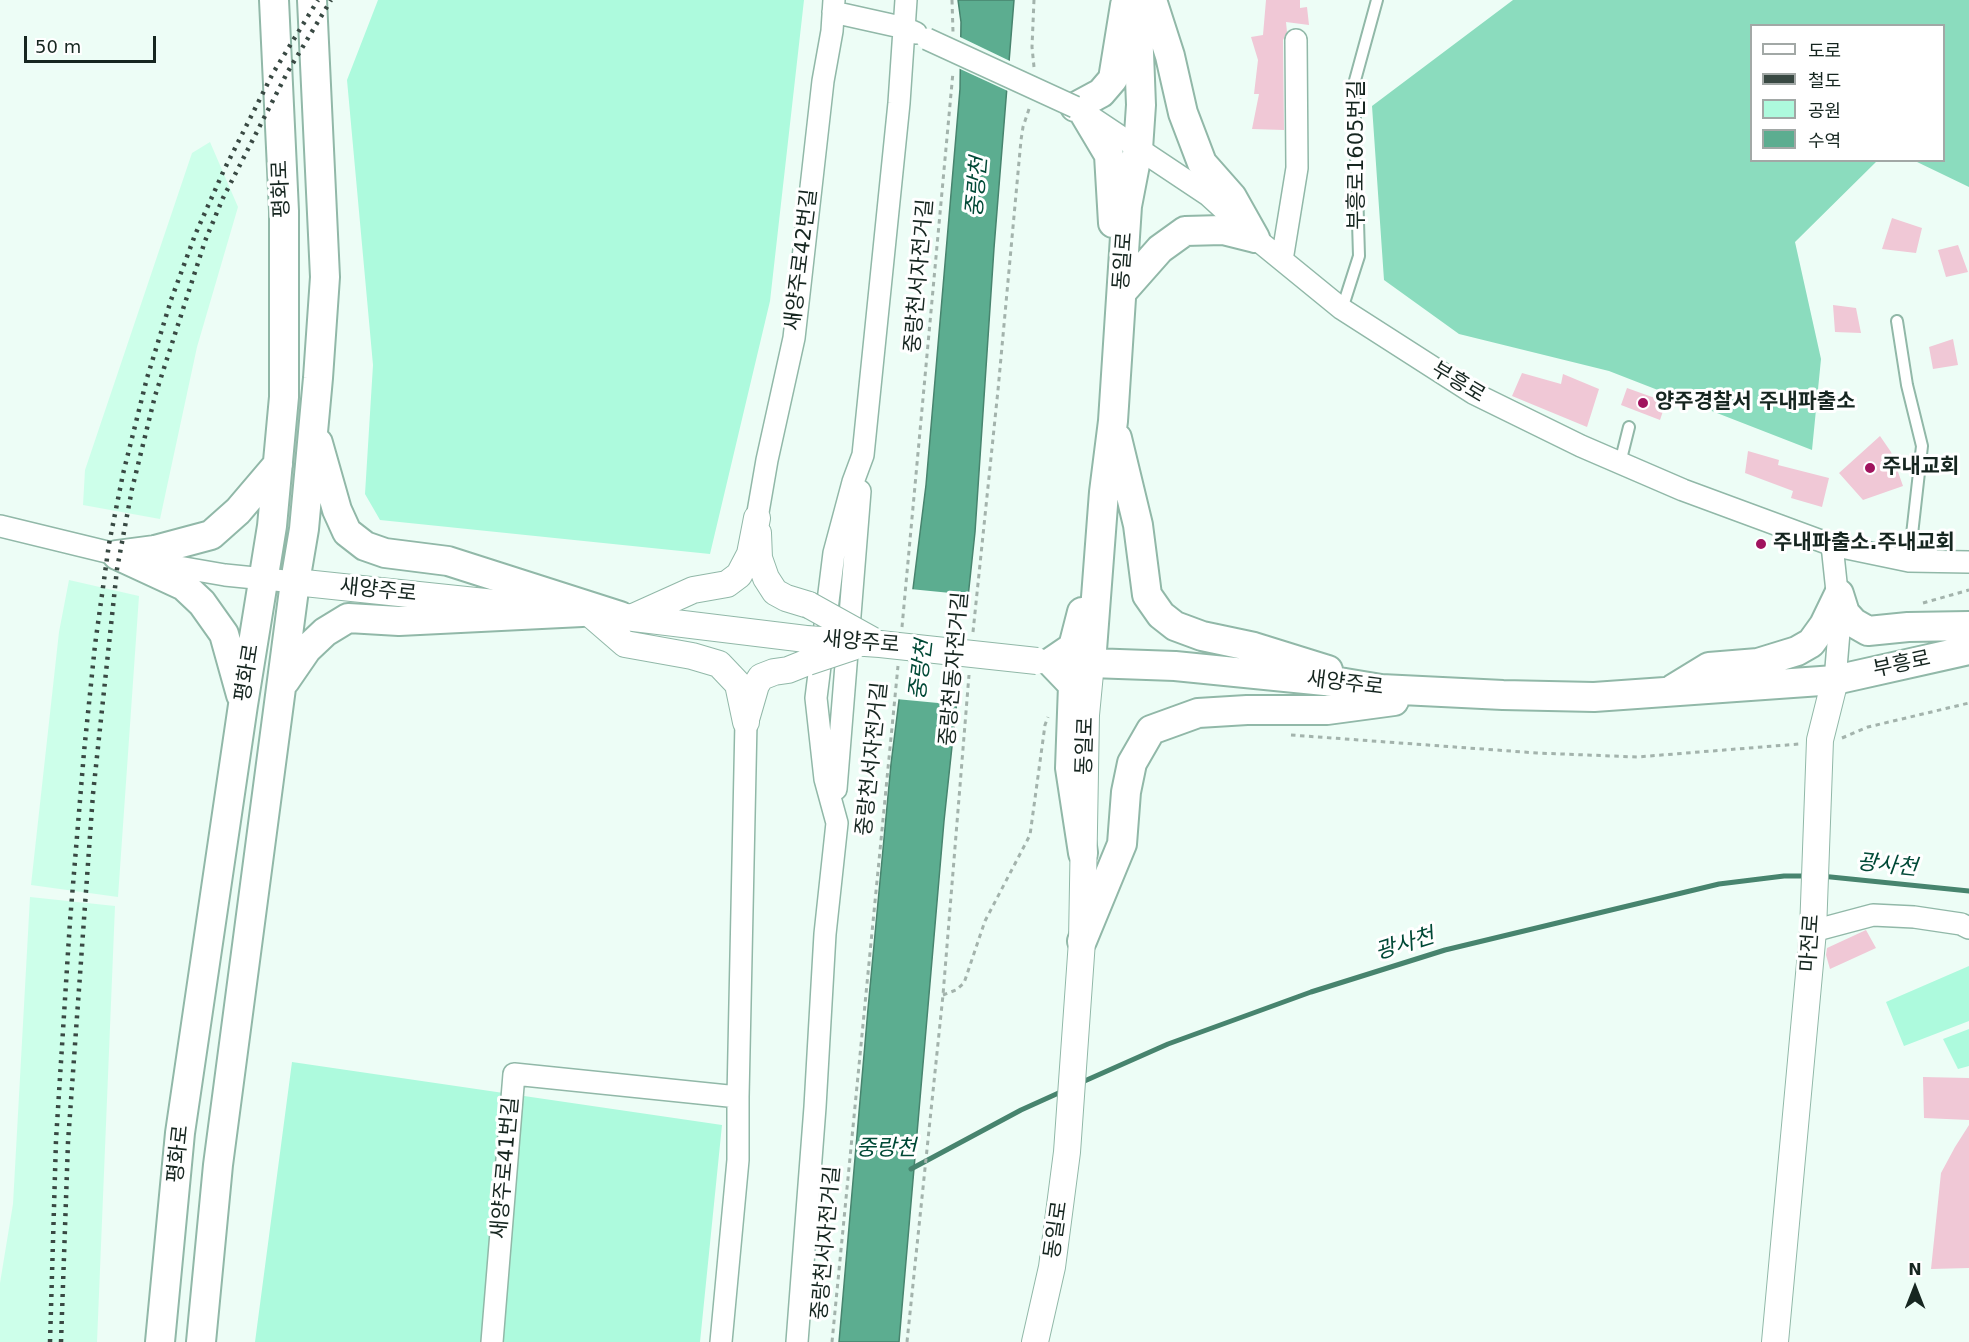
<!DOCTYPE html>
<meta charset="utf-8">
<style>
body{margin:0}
#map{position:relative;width:1969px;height:1342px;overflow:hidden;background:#edfdf6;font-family:"DejaVu Sans","Noto Sans KR",sans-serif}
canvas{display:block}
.legend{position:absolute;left:1750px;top:24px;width:195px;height:138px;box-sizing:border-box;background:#fff;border:2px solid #a2a8a6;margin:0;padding:8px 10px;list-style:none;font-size:18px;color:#162620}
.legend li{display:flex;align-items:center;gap:12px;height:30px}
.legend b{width:30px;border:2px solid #a2a8a6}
.north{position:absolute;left:1885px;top:1258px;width:60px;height:60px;-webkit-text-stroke:4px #fff;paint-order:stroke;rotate:0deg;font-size:16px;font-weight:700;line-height:24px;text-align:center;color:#162620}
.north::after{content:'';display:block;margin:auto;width:21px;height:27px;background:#162620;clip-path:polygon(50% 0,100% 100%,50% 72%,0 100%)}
.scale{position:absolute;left:24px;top:36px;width:132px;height:27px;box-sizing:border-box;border:3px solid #162620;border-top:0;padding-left:8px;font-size:18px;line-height:21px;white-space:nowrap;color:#162620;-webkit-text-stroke:4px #fff;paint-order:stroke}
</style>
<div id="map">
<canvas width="1969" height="1342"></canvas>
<ul class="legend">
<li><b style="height:8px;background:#fff"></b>도로</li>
<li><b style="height:8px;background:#394943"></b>철도</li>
<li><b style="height:16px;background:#adfadd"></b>공원</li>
<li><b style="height:16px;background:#5cad90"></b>수역</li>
</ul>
<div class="north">N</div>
<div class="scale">50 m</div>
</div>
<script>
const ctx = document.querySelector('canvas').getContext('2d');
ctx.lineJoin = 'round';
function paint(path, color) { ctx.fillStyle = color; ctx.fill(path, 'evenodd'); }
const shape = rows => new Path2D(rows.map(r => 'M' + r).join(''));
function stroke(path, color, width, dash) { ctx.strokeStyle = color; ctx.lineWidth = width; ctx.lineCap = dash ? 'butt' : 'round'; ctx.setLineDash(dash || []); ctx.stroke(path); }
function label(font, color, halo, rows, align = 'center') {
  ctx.font = font + ' "DejaVu Sans","Noto Sans KR",sans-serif'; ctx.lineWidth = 6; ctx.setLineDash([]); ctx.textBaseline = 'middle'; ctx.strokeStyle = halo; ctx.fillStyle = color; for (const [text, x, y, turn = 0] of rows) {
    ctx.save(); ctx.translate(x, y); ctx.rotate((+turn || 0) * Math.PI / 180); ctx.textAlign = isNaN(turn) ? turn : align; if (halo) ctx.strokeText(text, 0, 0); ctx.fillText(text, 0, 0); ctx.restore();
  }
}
paint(shape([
 [210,142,238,207,197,347,160,519,83,505,85,470,192,153],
 [69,580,139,596,118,897,31,885,59,632],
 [30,897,115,906,97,1342,0,1342,0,1283,13,1204]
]), '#cdffea');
paint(shape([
 [378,0,804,0,770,301,710,554,380,520,365,494,373,365,347,80],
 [1969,966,1969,1021,1904,1046,1886,1002],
 [1969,1029,1969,1066,1958,1069,1943,1039],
 [292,1062,722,1125,700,1342,255,1342]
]), '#adfadd');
paint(shape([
 [1513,0,1969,0,1969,187,1915,161,1944,160,1944,26,1752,26,1752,160,1877,161,1795,242,1821,359,1812,450,1609,371,1459,334,1384,280,1372,106]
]), '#8bdcbe');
const water = shape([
 [958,0,1014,0,994,248,975,532,944,821,899,1342,839,1342,868,1009,891,764,926,485,960,89,961,22,958,0]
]);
paint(water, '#5cad90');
stroke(water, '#47846e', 1.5);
paint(shape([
 [958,36,1012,62,1010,92,958,68],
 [910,589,971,595,959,705,896,699]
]), '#edfdf6');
stroke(shape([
 [1821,876,1969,891],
 [1080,1083,1168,1044,1311,992,1445,950,1719,884,1784,876,1809,876],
 [911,1169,1021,1110,1063,1091]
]), '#47846e', 5);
paint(shape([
 [1266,0,1300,0,1300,8,1307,7,1309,25,1286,22,1287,32,1283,40,1284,130,1252,129,1259,94,1254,94,1258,60,1251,37,1263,35],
 [1892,218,1922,228,1916,253,1882,249],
 [1958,245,1968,272,1946,277,1938,250],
 [1833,305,1856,308,1861,333,1835,332],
 [1953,339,1958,365,1933,369,1929,347],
 [1522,373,1561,384,1563,374,1599,389,1587,427,1512,396],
 [1627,388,1666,402,1660,420,1621,405],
 [1880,436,1891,452,1903,486,1863,500,1839,473],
 [1748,451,1779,460,1778,465,1829,478,1822,507,1791,498,1793,491,1745,473],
 [1866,930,1876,948,1830,969,1826,955,1827,948],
 [1923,1077,1969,1078,1969,1120,1924,1118],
 [1969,1125,1969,1268,1931,1269,1941,1173,1955,1147]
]), '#f0c8d6');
const service = shape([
 [1342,309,1359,256,1354,84,1377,0],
 [1897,321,1907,385,1922,446,1909,561],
 [1620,463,1629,427]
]);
const minor = shape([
 [833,12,905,28,916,33],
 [1088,115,1208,195,1255,238,1342,309,1473,393,1581,446,1683,490,1832,545,1909,561,1969,562],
 [1282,260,1297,168,1296,40],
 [757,518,767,460,794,338,823,81,832,31,834,0],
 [0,526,144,561,225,575,295,582],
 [1832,545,1840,620,1835,680],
 [836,789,860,491],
 [1813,931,1873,915,1914,917,1961,924,1969,928],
 [492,1342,514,1074,738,1097],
 [721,1342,738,1160,738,1097,746,722],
 [797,1342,815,1107,825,934,837,823,825,779,816,698,834,553,853,482,863,455,899,103,906,0]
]);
const tertiary = shape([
 [758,533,759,558,766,578,775,592,786,598,809,605],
 [295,582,523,606],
 [588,612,625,644,692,656,719,664,738,684,746,722],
 [601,614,806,639],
 [633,617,693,590,727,584,739,575,750,554,757,518],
 [747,716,756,685,761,677,774,672,788,670,808,662],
 [1035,1342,1052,1267,1067,1152,1082,941,1086,715,1091,663,1073,662],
 [1775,1342,1813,931,1820,740,1835,680]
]);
const secondary = shape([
 [1137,0,1141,105,1138,149,1127,206,1113,421,1104,492,1091,663,1175,666,1345,683,1381,689,1503,695,1594,697,1835,680,1969,650],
 [1152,0,1170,56,1183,113,1202,163,1232,197,1255,238],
 [1075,107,1101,93,1113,79,1125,5],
 [1084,113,1109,155,1113,223],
 [1122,292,1160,249,1185,231,1223,230,1255,238],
 [1117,438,1138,525,1147,595,1161,615,1175,626,1202,636,1254,647,1328,670],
 [318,443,337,510,347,532,365,546,385,553,448,561,620,616],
 [117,555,184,586,202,603,224,634,241,695],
 [117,555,155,550,211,535,238,511,278,464],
 [1839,594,1845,613,1854,623,1868,631,1908,627,1969,626],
 [1082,612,1073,647,1051,662,1073,685,1070,768,1083,853],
 [285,681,307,649,325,632,348,618,399,621,582,612],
 [1673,689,1709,667,1758,663,1797,651,1811,643,1824,625,1839,594],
 [1082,941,1122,844,1126,792,1132,763,1151,730,1198,713,1247,710,1327,710,1394,701],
 [160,1342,180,1133,243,705,272,526,284,397,284,211,274,0],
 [201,1342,218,1165,295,582,304,529,318,378,325,277,312,0]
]);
stroke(service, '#91b8a8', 14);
stroke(minor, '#91b8a8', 24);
stroke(tertiary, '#91b8a8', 28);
stroke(secondary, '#91b8a8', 32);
stroke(shape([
 [952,0,953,32],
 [1034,67,1032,47,1034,0],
 [1923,603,1969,590],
 [902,627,953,72],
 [973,632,998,390,1021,140,1023,127,1030,106],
 [1291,735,1537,753,1637,757,1799,744],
 [1842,738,1868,727,1969,703],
 [943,995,956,990,964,983,985,921,1030,835,1045,725,1048,717],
 [832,1342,898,666],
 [907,1342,943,995,969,675]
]), '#a3b3ac', 3, [4.5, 4.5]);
stroke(service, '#fff', 10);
stroke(minor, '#fff', 21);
stroke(tertiary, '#fff', 26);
stroke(secondary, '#fff', 28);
stroke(shape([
 [50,1342,56,1140,70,921,84,752,95,645,109,544,123,474,147,378,171,300,195,235,224,170,273,73,318,0],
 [61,1342,68,1142,93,794,117,569,132,489,155,396,205,241,223,198,287,73,331,0]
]), '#394943', 4.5, [3, 6]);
const minorBridge = shape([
 [927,39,1075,107]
]);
const tertiaryBridge = shape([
 [809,605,872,640],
 [806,639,880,644,1037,661],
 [808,662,853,647]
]);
stroke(minorBridge, '#91b8a8', 24, []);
stroke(tertiaryBridge, '#91b8a8', 28, []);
stroke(minorBridge, '#fff', 21);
stroke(tertiaryBridge, '#fff', 26);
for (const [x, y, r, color] of [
 [1643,403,6,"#a0135e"],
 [1870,468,6,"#a0135e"],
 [1761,544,6,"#a0135e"]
]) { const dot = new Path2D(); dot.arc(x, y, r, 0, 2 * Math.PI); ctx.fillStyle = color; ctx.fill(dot); stroke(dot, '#fff', 2); }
label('21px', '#162620', '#fff', [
 ["부흥로1605번길",1358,155,-90],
 ["평화로",282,189,-92],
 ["새양주로42번길",802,260,-83],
 ["동일로",1124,261,-86],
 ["중랑천서자전거길",920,276,-85],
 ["부흥로",1458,383,31],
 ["새양주로",378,591,6],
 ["새양주로",861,643,5],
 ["부흥로",1902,665,-12],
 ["중랑천동자전거길",955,669,-85],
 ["평화로",248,673,-81],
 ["새양주로",1345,684,7],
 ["동일로",1086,746,-88],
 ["중랑천서자전거길",873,759,-84],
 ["마전로",1811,943,-86],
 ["평화로",179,1154,-84],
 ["새양주로41번길",506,1168,-85],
 ["동일로",1057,1230,-82],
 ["중랑천서자전거길",827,1243,-85]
]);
label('bold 21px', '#162620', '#fff', [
 ["양주경찰서 주내파출소",1655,403],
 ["주내교회",1882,468],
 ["주내파출소.주내교회",1773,544]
], 'left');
label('italic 22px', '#004936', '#fff', [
 ["중랑천",978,187,-85],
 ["중랑천",922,670,-83],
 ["광사천",1887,866,6],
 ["광사천",1405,945,-17],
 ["중랑천",886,1149]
]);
</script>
